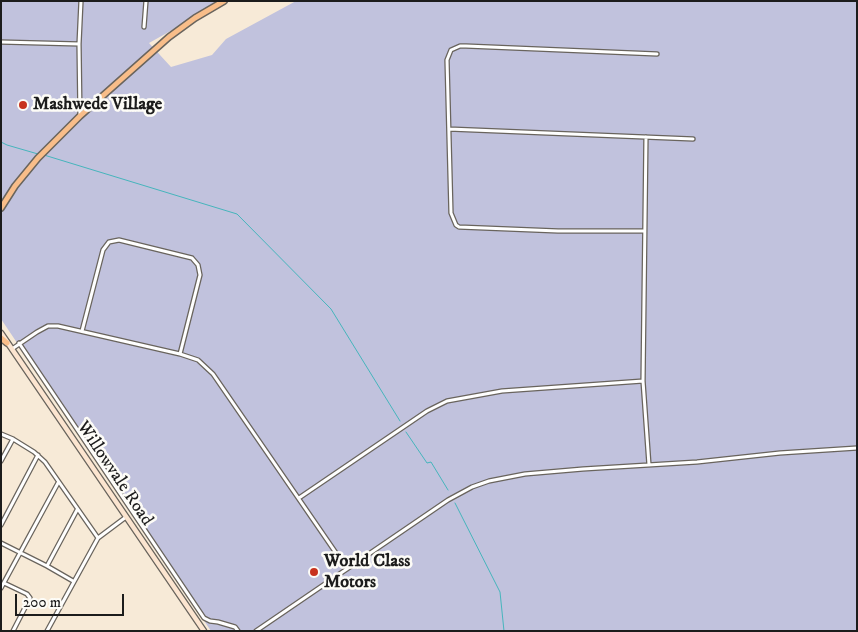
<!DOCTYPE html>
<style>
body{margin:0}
#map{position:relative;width:858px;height:632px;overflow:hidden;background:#f7ead7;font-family:"IM FELL DW Pica",serif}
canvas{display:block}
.frame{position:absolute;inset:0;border:2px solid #1c1c1c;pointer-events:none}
.scale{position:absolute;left:15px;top:594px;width:109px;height:22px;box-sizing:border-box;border:2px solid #1c1c1c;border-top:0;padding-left:6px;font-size:15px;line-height:18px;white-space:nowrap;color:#1c1c1c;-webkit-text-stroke:4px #fdfcf7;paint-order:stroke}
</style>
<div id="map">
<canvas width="858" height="632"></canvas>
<div class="frame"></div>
<div class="scale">200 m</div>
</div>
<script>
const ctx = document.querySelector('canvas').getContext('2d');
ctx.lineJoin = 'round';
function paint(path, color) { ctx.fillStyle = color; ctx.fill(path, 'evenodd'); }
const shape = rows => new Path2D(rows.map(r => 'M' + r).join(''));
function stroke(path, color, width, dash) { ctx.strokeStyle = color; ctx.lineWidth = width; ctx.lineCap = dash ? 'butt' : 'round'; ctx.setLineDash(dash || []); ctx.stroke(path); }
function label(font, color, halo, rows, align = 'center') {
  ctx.font = font + ' "IM FELL DW Pica",serif'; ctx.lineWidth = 5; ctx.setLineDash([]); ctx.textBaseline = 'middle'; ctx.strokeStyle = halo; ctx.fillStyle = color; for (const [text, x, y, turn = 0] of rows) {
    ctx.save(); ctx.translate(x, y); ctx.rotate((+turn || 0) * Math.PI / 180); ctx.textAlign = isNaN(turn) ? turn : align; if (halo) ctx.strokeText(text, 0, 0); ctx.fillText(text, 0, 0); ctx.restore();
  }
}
paint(shape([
 [1,1,224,1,149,43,171,67,212,55,226,39,296,1,857,1,857,631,211,631,1,319]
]), '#c1c2dd');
stroke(shape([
 [1,142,7,145,38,154],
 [44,155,237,214,331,309,400,421],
 [406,432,427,463,431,462,448,490],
 [455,503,500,592,504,631]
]), '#46b5bc', 1);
const minor = shape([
 [144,27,146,1],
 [1,42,79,44],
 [80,116,79,44,81,1],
 [449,129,693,139],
 [646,137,643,381,649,465],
 [643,231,558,231,459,227,456,225,451,213,447,60,451,50,460,46,466,46,657,54],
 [82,331,103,250,109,242,119,240,192,258,198,265,200,275,180,354],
 [19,343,204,618,210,621,218,622,235,627,238,631],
 [12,349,37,332,48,326,58,326,180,354,198,360,213,374,347,569],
 [1,434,13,439,34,452,45,462,98,538],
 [1,461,13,439],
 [299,498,427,411,447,401,502,391,643,381],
 [1,525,38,455],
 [1,543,47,566,73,581],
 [47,566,77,510],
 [4,583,27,594,30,598,13,631],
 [1,588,58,483],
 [47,631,98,538,126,517],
 [256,631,448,500,472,487,489,481,525,474,583,469,697,462,780,453,857,448]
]);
const secondary = shape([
 [1,333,204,631]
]);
const primary = shape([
 [1,208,15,186,38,158,80,116,169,37,195,18,224,1],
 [1,338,7,343]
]);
stroke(minor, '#69645d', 5.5);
stroke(secondary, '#69645d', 7);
stroke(primary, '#69645d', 8);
stroke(minor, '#fff', 3);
stroke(secondary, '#fce5d0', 4.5);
stroke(primary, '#f8bd89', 5);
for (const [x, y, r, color] of [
 [23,105,5,"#c8321e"],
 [314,572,5,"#c8321e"]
]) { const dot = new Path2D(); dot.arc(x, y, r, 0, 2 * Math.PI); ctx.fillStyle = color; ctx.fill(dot); stroke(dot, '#fdfcf7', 2); }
label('bold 18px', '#1c1c1c', '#fdfcf7', [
 ["Mashwede Village",33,105],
 ["World Class",324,562],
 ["Motors",324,583]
], 'left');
label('18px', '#1c1c1c', '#fdfcf7', [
 ["Willowvale Road",114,474,56]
]);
</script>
